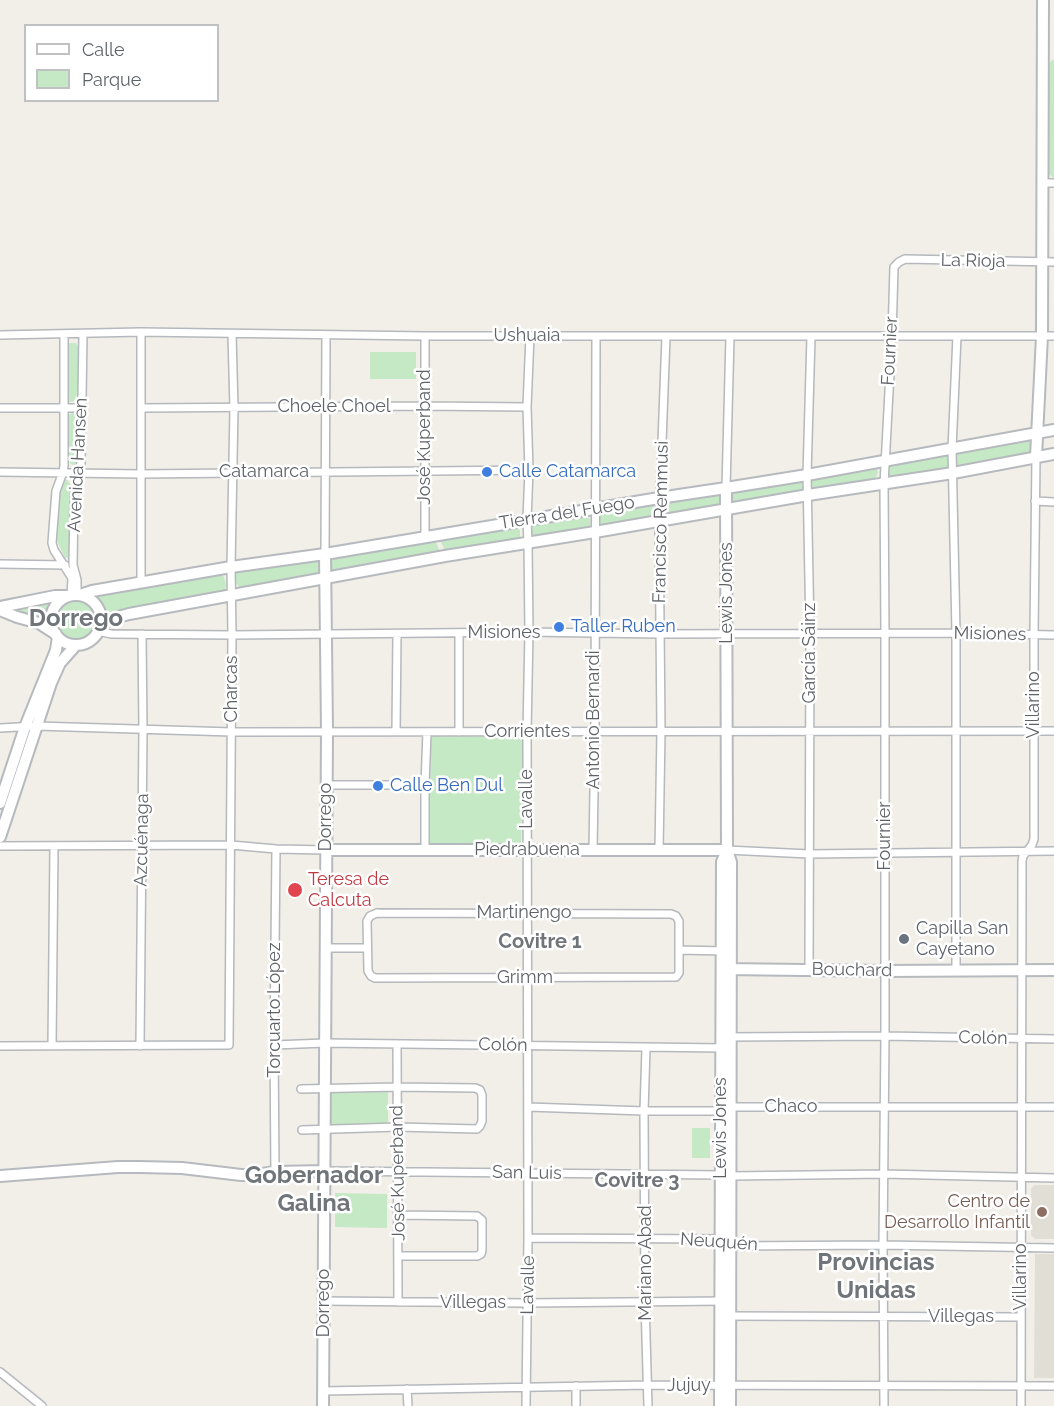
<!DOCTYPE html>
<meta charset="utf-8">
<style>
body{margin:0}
#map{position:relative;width:1054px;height:1406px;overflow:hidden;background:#f1efe8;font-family:Raleway,sans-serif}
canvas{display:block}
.legend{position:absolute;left:24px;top:24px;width:195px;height:78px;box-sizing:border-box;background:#fff;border:2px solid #bfc1c3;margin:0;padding:8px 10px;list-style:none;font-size:18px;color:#5f6368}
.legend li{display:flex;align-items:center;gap:12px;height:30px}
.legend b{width:30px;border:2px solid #bfc1c3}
</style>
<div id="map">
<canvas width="1054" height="1406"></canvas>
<ul class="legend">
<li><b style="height:8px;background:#fff"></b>Calle</li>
<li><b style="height:16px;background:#c5e8c5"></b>Parque</li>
</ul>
</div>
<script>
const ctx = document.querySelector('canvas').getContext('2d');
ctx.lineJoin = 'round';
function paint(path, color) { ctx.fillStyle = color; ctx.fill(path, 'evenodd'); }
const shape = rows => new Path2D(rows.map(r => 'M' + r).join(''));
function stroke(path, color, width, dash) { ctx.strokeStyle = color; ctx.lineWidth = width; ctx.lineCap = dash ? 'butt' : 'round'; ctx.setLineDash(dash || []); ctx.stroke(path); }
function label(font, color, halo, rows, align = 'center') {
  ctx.font = font + ' Raleway,sans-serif'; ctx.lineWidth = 5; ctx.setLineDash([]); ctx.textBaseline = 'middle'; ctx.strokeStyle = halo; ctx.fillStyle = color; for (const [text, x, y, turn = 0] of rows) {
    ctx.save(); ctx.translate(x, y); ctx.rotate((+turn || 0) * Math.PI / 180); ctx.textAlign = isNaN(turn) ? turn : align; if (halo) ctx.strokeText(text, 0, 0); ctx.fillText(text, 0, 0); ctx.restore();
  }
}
paint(shape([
 [1034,1185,1054,1185,1054,1239,1035,1239,1031,1235,1031,1189],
 [1035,1254,1054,1254,1054,1378,1034,1378]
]), '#e1ded6');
paint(shape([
 [1052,60,1054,60,1054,178,1045,171,1046,68],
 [69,343,76,343,79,349,78,392,74,401,70,402,68,402],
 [370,352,416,352,416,379,370,379],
 [72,413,77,414,79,419,78,461,76,464,73,465,70,463,68,457,69,415],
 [1026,439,1032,441,1032,449,1030,453,958,467,956,465,956,458,958,453],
 [947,454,949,455,949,470,886,480,887,466,890,464],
 [874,466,877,469,878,473,874,480,812,489,810,487,810,479],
 [63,480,67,480,70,484,71,491,69,500,71,528,71,553,68,558,65,558,57,541,58,504],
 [805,480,805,490,802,492,733,505,731,502,730,496,735,489],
 [719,492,721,494,722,506,662,517,660,508,663,502],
 [655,502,654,517,598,527,596,514],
 [586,514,590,519,590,527,587,529,529,538,530,525],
 [514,526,518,527,520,531,520,539,445,551,441,542,441,539],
 [434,538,439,549,439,552,332,572,328,571,326,567,331,558],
 [319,560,321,562,321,571,318,575,244,589,240,588,235,582,236,572,240,570],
 [220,574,224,577,226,585,225,590,222,592,123,610,111,614,104,611,92,594],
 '55 619a21 21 0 1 1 42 0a21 21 0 1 1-42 0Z',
 [60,599,50,616,50,628,1,607],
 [431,736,523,737,521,847,429,846],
 [388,1092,388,1124,328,1125,328,1093],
 [692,1128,710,1128,710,1158,692,1158],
 [335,1193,387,1194,387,1228,335,1227]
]), '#c5e8c5');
const street = shape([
 [1042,183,1054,183],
 [64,334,64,466,63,472,56,491,52,543,54,550,72,578,71,595],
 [0,335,141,332,425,336,1054,336],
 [0,408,81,408],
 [141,408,425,406,527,407],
 [0,472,141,474,529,470],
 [726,488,730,337],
 [1035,501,1054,502],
 [425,537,425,336],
 [325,554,326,335],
 [0,564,65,565],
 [141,582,141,332],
 [77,595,77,580,73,565,74,504,75,491,81,463,83,334],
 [98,631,111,634,232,635,529,632,659,634,956,633,1054,635],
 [0,728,37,726,232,732,1054,731],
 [396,731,397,634],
 [459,732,459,633],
 [326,785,425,785],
 [0,846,231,845,276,849,326,850],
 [425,850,425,785,427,732],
 [593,850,595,731,596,337],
 [727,850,809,854,1054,851],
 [659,851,661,731,659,520,666,337],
 [377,913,671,914,676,916,679,921,679,973,676,977,375,978,371,976,368,971,367,921,370,916,377,913],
 [325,948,367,948],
 [679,950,725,951],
 [809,969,810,633,807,475,811,337],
 [956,970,956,633,952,449,957,336],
 [727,1037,885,1036,1054,1039],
 [397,1044,398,1302],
 [274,1045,325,1043,723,1048],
 [0,1046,229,1045,232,635,231,567,234,408,232,334],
 [52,1046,54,846],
 [140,1046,143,730,142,634],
 [646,1048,644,1111,645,1302,648,1406],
 [301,1089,397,1087,475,1088,480,1090,482,1095,482,1121,480,1126,477,1129,398,1127,302,1130],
 [528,1107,644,1111,721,1111,731,1107,1054,1107],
 [325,1171,721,1175,731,1176,884,1174,1054,1178],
 [275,1172,274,1045,276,849],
 [399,1215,477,1216,482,1220,482,1250,481,1254,477,1256,399,1256],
 [528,1238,720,1239,731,1246,883,1245,1054,1248],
 [323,1301,527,1303,724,1301],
 [726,1316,1021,1317],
 [0,1372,42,1406],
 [407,1389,408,1406],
 [323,1391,648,1385,1054,1386],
 [526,1406,528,1238,527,732,529,632,528,543,527,520,529,470,527,407,530,336],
 [576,1406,576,1386],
 [884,1406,883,1245,885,1036,885,633,884,484,892,336,894,267,899,262,905,259,1054,262],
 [1021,1406,1022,861,1023,856,1032,845,1034,839,1034,634,1036,457]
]);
const secondary = shape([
 [1036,457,1042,336,1043,0],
 [726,488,727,850,731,862,730,1406],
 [80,595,92,591,231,567,325,554,659,498,726,488,807,475,1054,430],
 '51 620a25 25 0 1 1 50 0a25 25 0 1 1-50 0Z',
 [0,607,55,596,68,596],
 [0,610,17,617,39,623,56,634],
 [101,624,114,618,129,614,445,556,595,532,808,495,953,473,1054,454],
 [0,803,25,727,56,650,58,637],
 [0,837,51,683,60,663,76,645],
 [326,850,727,850],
 [724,969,884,971,1054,970],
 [0,1176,118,1167,140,1167,182,1168,241,1175,256,1175,275,1172,325,1171],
 [323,1406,327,731,325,554],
 [720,1406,722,862,727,850]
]);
stroke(street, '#b5b8bc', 10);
stroke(secondary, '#b6babf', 14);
stroke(street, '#fff', 7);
stroke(secondary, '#fff', 10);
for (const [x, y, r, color] of [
 [487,472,6,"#3f7fe0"],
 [559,627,6,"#3f7fe0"],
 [378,786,6,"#3f7fe0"],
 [295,890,8,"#e0444e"],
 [904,939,6,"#6b7280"],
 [1042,1212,6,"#8d6e63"]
]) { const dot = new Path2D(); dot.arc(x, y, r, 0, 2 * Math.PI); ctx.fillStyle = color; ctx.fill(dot); stroke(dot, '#fff', 2); }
label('18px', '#5f6368', '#fff', [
 ["La Rioja",973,261,1],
 ["Ushuaia",527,336],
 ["Fournier",890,351,-87],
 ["Choele Choel",334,407],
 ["José Kuperband",425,437,-90],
 ["Avenida Hansen",78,465,-87],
 ["Catamarca",264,472],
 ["Tierra del Fuego",567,513,-9],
 ["Francisco Remmusi",661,522,-89],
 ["Lewis Jones",727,593,-90],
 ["Misiones",504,633],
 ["Misiones",990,634,1],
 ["García Sáinz",810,653,-90],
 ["Charcas",232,689,-90],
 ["Villarino",1034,705,-90],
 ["Antonio Bernardi",594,720,-90],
 ["Corrientes",527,732],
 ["Lavalle",527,799,-90],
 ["Dorrego",326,817,-90],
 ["Fournier",885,836,-90],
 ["Azcuénaga",142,840,-89],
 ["Piedrabuena",527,850],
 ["Martinengo",524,913],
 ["Bouchard",852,970,1],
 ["Grimm",525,978],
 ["Torcuarto López",275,1010,-90],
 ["Colón",983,1038,1],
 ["Colón",503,1045,1],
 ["Chaco",791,1107],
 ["Lewis Jones",721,1128,-90],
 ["José Kuperband",398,1173,-91],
 ["San Luis",527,1173,1],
 ["Neuquén",719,1242,4],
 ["Mariano Abad",646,1263,-90],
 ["Villarino",1021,1277,-90],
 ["Lavalle",528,1285,-89],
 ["Dorrego",324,1303,-90],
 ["Villegas",473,1303],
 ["Villegas",961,1317],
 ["Jujuy",689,1386]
]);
label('18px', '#366cbe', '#fff', [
 ["Calle Catamarca",499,472],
 ["Taller Ruben",571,627],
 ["Calle Ben Dul",390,786]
], 'left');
label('18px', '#be3a42', '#fff', [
 ["Teresa de",308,880],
 ["Calcuta",308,901]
], 'left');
label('18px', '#5b616d', '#fff', [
 ["Capilla San",916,929],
 ["Cayetano",916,950]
], 'left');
label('18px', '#785e54', '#fff', [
 ["Centro de",1030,1202],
 ["Desarrollo Infantil",1030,1223]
], 'right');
label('bold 20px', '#70757a', '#fff', [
 ["Covitre 1",540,942],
 ["Covitre 3",637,1181]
]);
label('bold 24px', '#70757a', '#fff', [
 ["Dorrego",76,619],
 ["Gobernador",314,1176],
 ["Galina",314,1204],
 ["Provincias",876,1263],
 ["Unidas",876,1291]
]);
</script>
